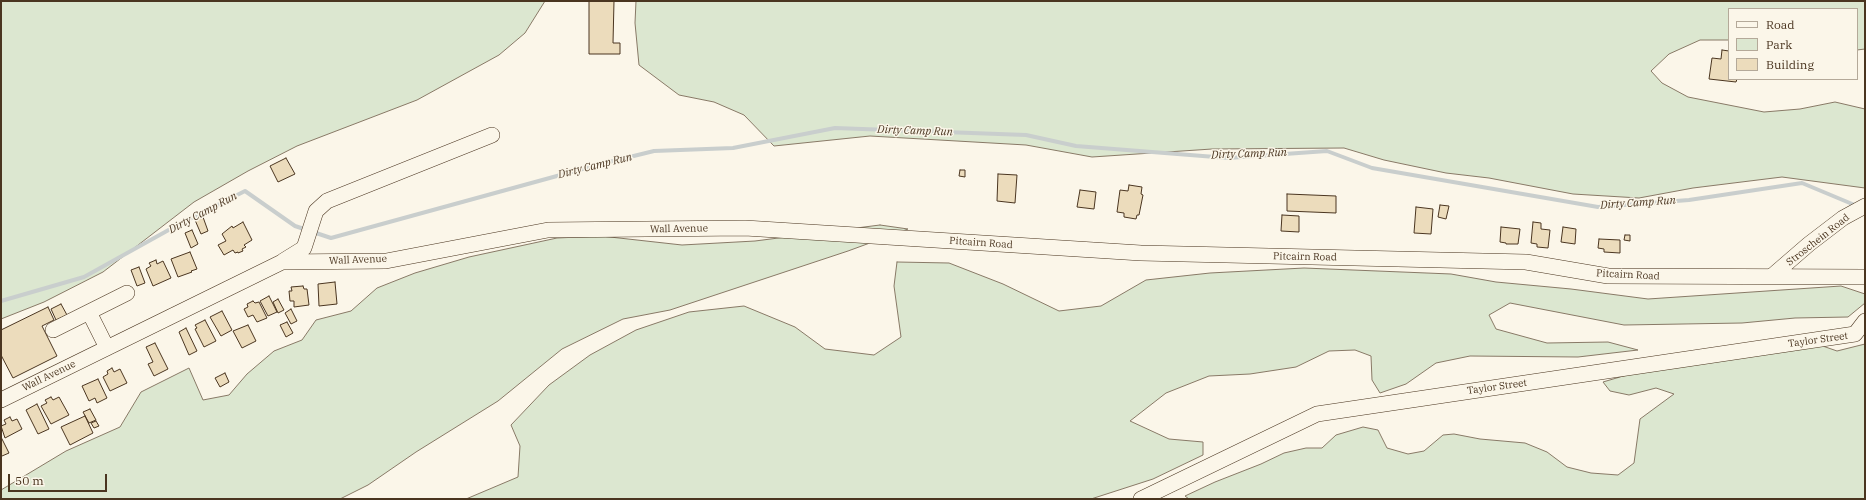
<!DOCTYPE html>
<style>
body{margin:0}
#map{position:relative;width:1866px;height:500px;overflow:hidden;background:#fbf6e9;font-family:"IBM Plex Serif",serif}
canvas{display:block}
.frame{position:absolute;inset:0;border:2px solid #4a3520;pointer-events:none}
.legend{position:absolute;left:1728px;top:8px;width:130px;height:72px;box-sizing:border-box;background:#fbf6e9;border:1px solid #b4a999;margin:0;padding:5px 7px;list-style:none;font-size:12px;color:#4a3520}
.legend li{display:flex;align-items:center;gap:8px;height:20px}
.legend b{width:20px;border:1px solid #b4a999}
.scale{position:absolute;left:8px;top:474px;width:99px;height:18px;box-sizing:border-box;border:2px solid #4a3520;border-top:0;padding-left:5px;font-size:12px;line-height:14px;white-space:nowrap;color:#4a3520;-webkit-text-stroke:3px #fbf6e9;paint-order:stroke}
</style>
<div id="map">
<canvas width="1866" height="500"></canvas>
<div class="frame"></div>
<ul class="legend">
<li><b style="height:5px;background:#fbf6e9"></b>Road</li>
<li><b style="height:11px;background:#dce7d0"></b>Park</li>
<li><b style="height:11px;background:#ecdcbc"></b>Building</li>
</ul>
<div class="scale">50 m</div>
</div>
<script>
const ctx = document.querySelector('canvas').getContext('2d');
ctx.lineJoin = 'round';
function paint(path, color) { ctx.fillStyle = color; ctx.fill(path, 'evenodd'); }
const shape = rows => new Path2D(rows.map(r => 'M' + r).join(''));
function stroke(path, color, width, dash) { ctx.strokeStyle = color; ctx.lineWidth = width; ctx.lineCap = dash ? 'butt' : 'round'; ctx.setLineDash(dash || []); ctx.stroke(path); }
function label(font, color, halo, rows, align = 'center') {
  ctx.font = font + ' "IBM Plex Serif",serif'; ctx.lineWidth = 3; ctx.setLineDash([]); ctx.textBaseline = 'middle'; ctx.strokeStyle = halo; ctx.fillStyle = color; for (const [text, x, y, turn = 0] of rows) {
    ctx.save(); ctx.translate(x, y); ctx.rotate((+turn || 0) * Math.PI / 180); ctx.textAlign = isNaN(turn) ? turn : align; if (halo) ctx.strokeText(text, 0, 0); ctx.fillText(text, 0, 0); ctx.restore();
  }
}
const green = shape([
 [1,1,545,1,525,33,499,55,417,100,297,146,248,171,194,202,103,272,44,302,1,319,1,1],
 [636,1,1865,1,1865,49,1857,50,1857,9,1729,9,1729,40,1700,40,1669,54,1651,71,1662,83,1688,97,1764,112,1800,109,1835,102,1865,109,1865,188,1782,177,1693,188,1639,198,1573,194,1489,178,1446,173,1384,160,1344,148,1212,149,1092,157,1026,145,870,136,774,146,744,115,714,102,679,95,639,65,635,23,636,1],
 [880,225,908,229,848,251,670,310,623,319,562,349,498,401,416,452,368,485,340,499,1,499,1,490,66,451,120,427,141,392,189,368,203,400,229,395,247,374,274,351,302,340,316,320,351,311,377,288,415,273,469,257,557,238,601,236,682,245,755,241,880,225],
 [897,262,949,263,1003,284,1059,311,1101,306,1146,280,1210,273,1304,268,1451,274,1496,282,1571,289,1648,299,1841,286,1865,294,1865,303,1848,317,1795,318,1742,323,1624,325,1510,303,1489,315,1496,329,1547,343,1608,342,1638,350,1578,357,1470,356,1436,363,1406,384,1380,393,1372,380,1371,356,1355,350,1329,351,1296,367,1250,374,1209,376,1166,393,1130,421,1169,439,1203,442,1203,455,1153,479,1091,499,466,499,518,477,520,446,511,425,549,385,590,355,636,330,689,312,744,306,795,327,825,349,874,355,901,337,894,286,897,262],
 [1797,337,1837,351,1865,344,1865,499,1189,499,1185,496,1215,482,1261,464,1284,453,1306,448,1322,448,1336,435,1363,427,1378,430,1387,448,1408,454,1424,451,1443,435,1454,434,1480,439,1525,443,1547,452,1567,467,1591,473,1618,475,1634,463,1640,419,1674,394,1656,388,1629,395,1610,391,1603,382,1630,374,1797,337]
]);
paint(green, '#dce7d0');
stroke(green, '#887966', 1);
stroke(shape([
 [313,232,331,238,597,165,654,151,733,148,835,128,1026,135,1076,146,1228,158,1327,151,1372,168,1598,207,1689,200,1802,183,1857,206],
 [1,301,84,277,174,227,245,191,295,226,307,230]
]), '#c9cecd', 4);
const building = shape([
 [589,1,614,1,613,43,620,43,620,54,589,54,589,1],
 [1722,50,1729,51,1729,79,1737,79,1736,82,1709,79,1712,58,1721,59,1722,50],
 [286,158,295,174,278,182,270,166,286,158],
 [960,170,965,170,965,177,959,176,960,170],
 [998,174,1017,175,1015,203,997,201,998,174],
 [1129,185,1142,187,1141,194,1143,195,1139,215,1137,215,1136,219,1124,217,1124,213,1117,212,1120,190,1128,191,1129,185],
 [1080,190,1096,192,1094,209,1077,207,1080,190],
 [1287,194,1336,196,1336,213,1287,211,1287,194],
 [1440,205,1449,206,1446,219,1438,217,1440,205],
 [1416,207,1433,209,1431,234,1414,233,1416,207],
 [1282,215,1299,216,1299,232,1281,231,1282,215],
 [203,217,208,231,201,234,195,220,203,217],
 [243,222,252,240,244,245,246,247,242,249,243,251,238,253,238,252,235,253,233,250,224,255,218,245,226,241,222,234,232,226,233,228,243,222],
 [1533,222,1541,223,1541,229,1550,230,1548,248,1537,247,1537,244,1531,243,1533,222],
 [1501,227,1520,229,1518,244,1506,244,1506,243,1500,242,1501,227],
 [1563,227,1576,229,1575,244,1561,242,1563,227],
 [192,230,198,244,191,248,185,233,192,230],
 [1625,235,1630,235,1630,241,1624,240,1625,235],
 [1599,239,1620,240,1620,253,1604,252,1604,249,1598,248,1599,239],
 [190,252,197,269,191,271,192,272,178,277,171,259,190,252],
 [156,260,157,264,163,261,171,278,153,286,146,269,151,266,149,263,156,260],
 [139,267,145,283,137,286,131,270,139,267],
 [335,282,337,304,319,306,318,284,335,282],
 [303,286,304,289,307,289,309,305,294,307,294,301,290,301,289,291,292,291,291,287,303,286],
 [269,296,277,312,268,316,260,301,269,296],
 [278,299,284,310,278,313,273,302,278,299],
 [253,301,255,303,259,302,267,318,257,322,253,315,248,317,244,309,248,307,247,304,253,301],
 [61,304,67,315,56,320,51,309,61,304],
 [48,307,54,320,42,326,57,356,13,378,1,355,1,330,48,307],
 [291,309,297,321,291,324,285,313,291,309],
 [222,311,232,330,221,336,210,317,222,311],
 [205,320,216,341,204,347,195,329,197,328,195,325,205,320],
 [287,322,293,333,286,337,280,325,287,322],
 [248,325,256,341,242,348,233,331,248,325],
 [186,328,197,351,189,355,179,332,186,328],
 [155,343,168,369,154,376,148,364,153,362,146,347,155,343],
 [112,368,114,372,120,369,127,383,110,391,103,377,108,374,107,371,112,368],
 [225,373,229,382,220,387,215,378,225,373],
 [98,379,107,398,97,403,95,398,89,401,82,386,98,379],
 [51,397,53,400,59,397,69,415,51,424,41,406,47,403,45,400,51,397],
 [37,404,49,429,38,434,26,410,37,404],
 [90,409,96,420,89,423,83,412,90,409],
 [85,416,93,433,70,445,61,427,85,416],
 [10,417,12,421,17,419,22,429,5,438,1,426,6,424,4,420,10,417],
 [96,421,99,426,94,428,91,423,96,421],
 [1,437,9,453,2,456,1,455,1,437]
]);
paint(building, '#ecdcbc');
stroke(building, '#4a3520', 1);
const minor = shape([
 [283,261,304,248,316,211,327,201,492,135],
 [1772,276,1809,244,1843,218,1865,206],
 [53,330,89,312],
 [107,348,89,312,127,293],
 [1,400,282,262,386,261,548,230,745,228,1141,253,1526,262,1608,276,1865,277],
 [1141,499,1317,414,1855,334,1865,321]
]);
stroke(minor, '#4a3520', 16);
stroke(minor, '#fbf6e9', 15);
label('10px', '#4a3520', '#fbf6e9', [
 ["Wall Avenue",679,229,-1],
 ["Stroschein Road",1818,240,-38],
 ["Pitcairn Road",981,243,4],
 ["Pitcairn Road",1305,257,1],
 ["Wall Avenue",358,260,-2],
 ["Pitcairn Road",1628,275,3],
 ["Taylor Street",1818,340,-8],
 ["Wall Avenue",49,376,-26],
 ["Taylor Street",1497,387,-8]
]);
label('italic 11px', '#4a3520', '#fbf6e9', [
 ["Dirty Camp Run",915,131,2],
 ["Dirty Camp Run",1249,154,-2],
 ["Dirty Camp Run",595,166,-14],
 ["Dirty Camp Run",1638,203,-4],
 ["Dirty Camp Run",203,213,-28]
]);
</script>
